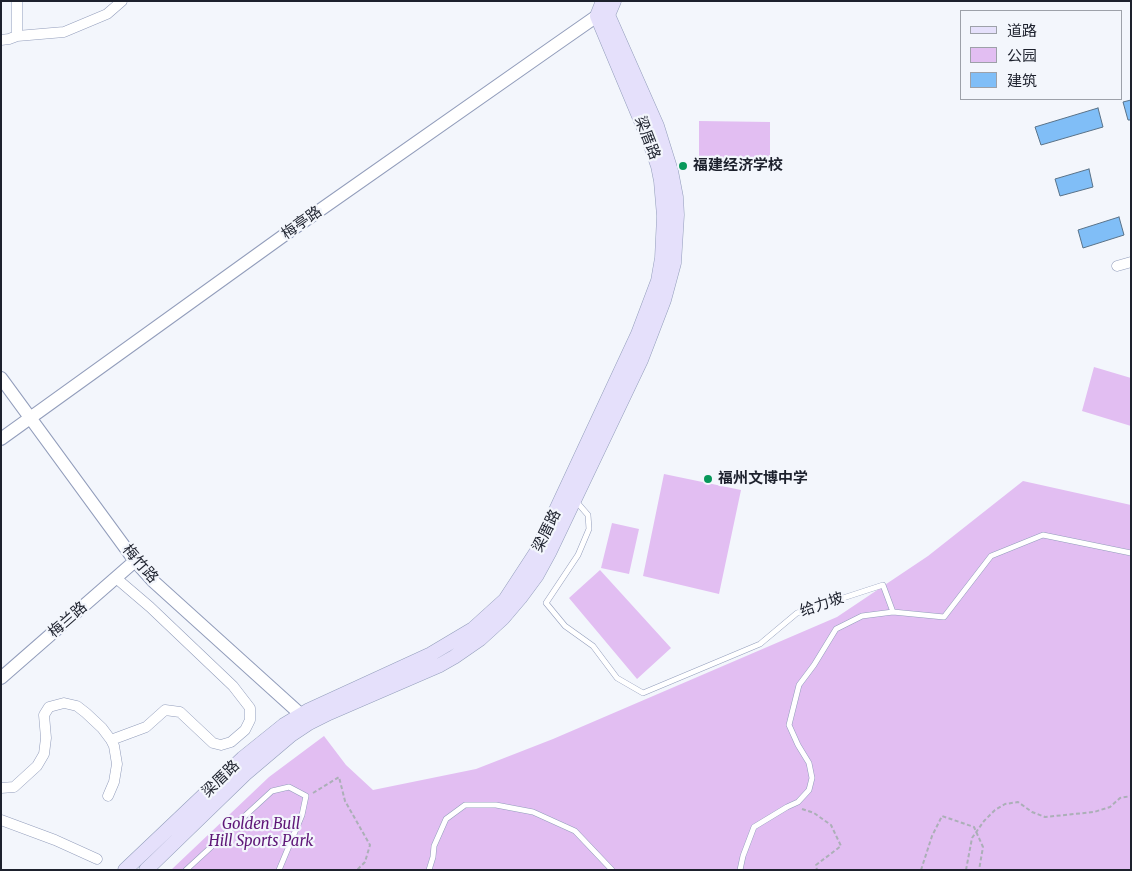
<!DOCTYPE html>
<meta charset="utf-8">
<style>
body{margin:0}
#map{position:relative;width:1132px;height:871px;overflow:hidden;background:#f3f6fc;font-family:Merriweather,"Noto Sans SC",serif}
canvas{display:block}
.frame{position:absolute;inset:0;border:2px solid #1d212d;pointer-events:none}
.legend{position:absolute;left:960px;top:10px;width:162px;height:90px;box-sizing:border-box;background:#f3f6fc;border:1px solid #9da1a9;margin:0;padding:6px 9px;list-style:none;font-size:15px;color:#1d212d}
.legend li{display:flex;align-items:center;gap:10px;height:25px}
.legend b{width:25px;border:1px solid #9da1a9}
</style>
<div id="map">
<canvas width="1132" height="871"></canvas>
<div class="frame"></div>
<ul class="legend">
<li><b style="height:6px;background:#e5e0fb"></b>道路</li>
<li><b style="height:14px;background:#e2bef2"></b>公园</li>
<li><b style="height:14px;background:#80bef7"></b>建筑</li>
</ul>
</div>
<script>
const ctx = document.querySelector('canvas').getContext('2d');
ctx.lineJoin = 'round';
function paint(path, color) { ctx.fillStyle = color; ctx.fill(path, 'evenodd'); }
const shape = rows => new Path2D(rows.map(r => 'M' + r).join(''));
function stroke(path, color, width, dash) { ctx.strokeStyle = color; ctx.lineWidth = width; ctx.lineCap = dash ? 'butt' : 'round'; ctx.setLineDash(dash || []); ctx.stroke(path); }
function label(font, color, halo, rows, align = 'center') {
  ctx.font = font + ' Merriweather,"Noto Sans SC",serif'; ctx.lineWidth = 4.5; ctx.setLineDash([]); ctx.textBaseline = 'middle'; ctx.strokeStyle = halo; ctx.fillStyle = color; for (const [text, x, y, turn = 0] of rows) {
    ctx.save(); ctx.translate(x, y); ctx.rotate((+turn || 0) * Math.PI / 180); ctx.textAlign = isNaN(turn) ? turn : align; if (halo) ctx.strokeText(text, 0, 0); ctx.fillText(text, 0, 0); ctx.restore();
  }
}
paint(shape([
 [699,121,770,122,770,166,699,165],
 [1094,367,1131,378,1131,426,1082,411],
 [664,474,741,490,719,594,643,576],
 [1023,481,1131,505,1131,870,171,870,269,777,324,736,346,765,373,790,476,769,553,739,837,617,928,556],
 [612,523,639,529,629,574,601,568],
 [600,570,671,648,637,679,569,598]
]), '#e2bef2');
const building = shape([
 [1131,100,1131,120,1128,120,1123,102,1131,100],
 [1098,108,1103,127,1041,145,1035,127,1098,108],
 [1089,169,1093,187,1060,196,1055,179,1089,169],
 [1119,217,1124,235,1083,248,1078,230,1119,217]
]);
paint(building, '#80bef7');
stroke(building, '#597288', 1);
const service = shape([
 [575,500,588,515,589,529,578,555,546,603,565,626,593,646,617,678,643,693,760,644,797,613,883,585,893,612,944,617,991,556,1043,535,1131,553],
 [186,870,272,791,289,787,306,796,302,815,279,870],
 [429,870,433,857,434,846,446,819,465,805,496,805,533,812,575,831,612,870],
 [740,870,743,856,754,827,787,807,798,802,809,790,812,778,809,763,798,745,789,725,799,685,814,665,836,629,862,616,893,612]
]);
const minor = shape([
 [17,1,17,36],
 [1,40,9,39,17,36,64,32,107,14,122,1],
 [1117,266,1131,262],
 [111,740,146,727,165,710,180,712,213,743,221,745,231,742,245,730,250,720,250,708,233,686,150,607,116,578],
 [1,788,14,787,37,766,44,754,46,738,44,715,49,707,64,703,77,706,86,713,102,728,111,740,114,746,117,764,114,782,108,796],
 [1,820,55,840,97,859]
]);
const tertiary = shape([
 [1,378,135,561,153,581,308,721],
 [1,439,283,236,554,46,597,16,606,15],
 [1,678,135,561]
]);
const secondary = shape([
 [125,870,243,758,284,725,309,710,431,654,473,629,505,600,537,551,638,334,658,281,662,258,664,216,661,181,658,166,649,140,597,16,603,1],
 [146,870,245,774,291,735,309,723,329,713,440,665,454,657,480,639,503,618,520,598,537,575,549,553,641,360,664,300,674,263,677,215,676,197,671,171,657,126,608,15,614,1]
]);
stroke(service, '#929dbb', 6);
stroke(minor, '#929dbb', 11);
stroke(tertiary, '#929dbb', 14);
stroke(secondary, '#929dbb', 15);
stroke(shape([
 [313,793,339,777,345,801,370,845,365,862,357,870],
 [802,809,814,813,831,825,841,846,816,865,817,870],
 [921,870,932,836,942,816,974,827,983,847,979,870]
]), '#abafb7', 2, [4, 2.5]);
stroke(service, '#fff', 5);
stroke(minor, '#fff', 10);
stroke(tertiary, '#fff', 12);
stroke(secondary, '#e5e0fb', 14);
stroke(shape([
 [966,870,972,838,984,821,995,810,1005,804,1018,802,1032,812,1045,817,1094,812,1110,807,1120,798,1131,796]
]), '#abafb7', 2, [4, 2.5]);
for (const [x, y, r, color] of [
 [683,166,5,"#07985a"],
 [708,479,5,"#07985a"]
]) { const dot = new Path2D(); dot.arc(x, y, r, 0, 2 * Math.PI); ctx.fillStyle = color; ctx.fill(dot); stroke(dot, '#f3f6fc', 2); }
label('15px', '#1d212d', '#f3f6fc', [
 ["梁厝路",647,138,69],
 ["梅亭路",302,223,-35],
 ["梁厝路",547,531,-64],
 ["梅竹路",140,564,49],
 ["给力坡",822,605,-19],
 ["梅兰路",68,620,-41],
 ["梁厝路",221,779,-44]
]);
label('bold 15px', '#1d212d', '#f3f6fc', [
 ["福建经济学校",693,166],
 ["福州文博中学",718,479]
], 'left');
label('italic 15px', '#5e1677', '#f3f6fc', [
 ["Golden Bull",261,825],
 ["Hill Sports Park",261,842]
]);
</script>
